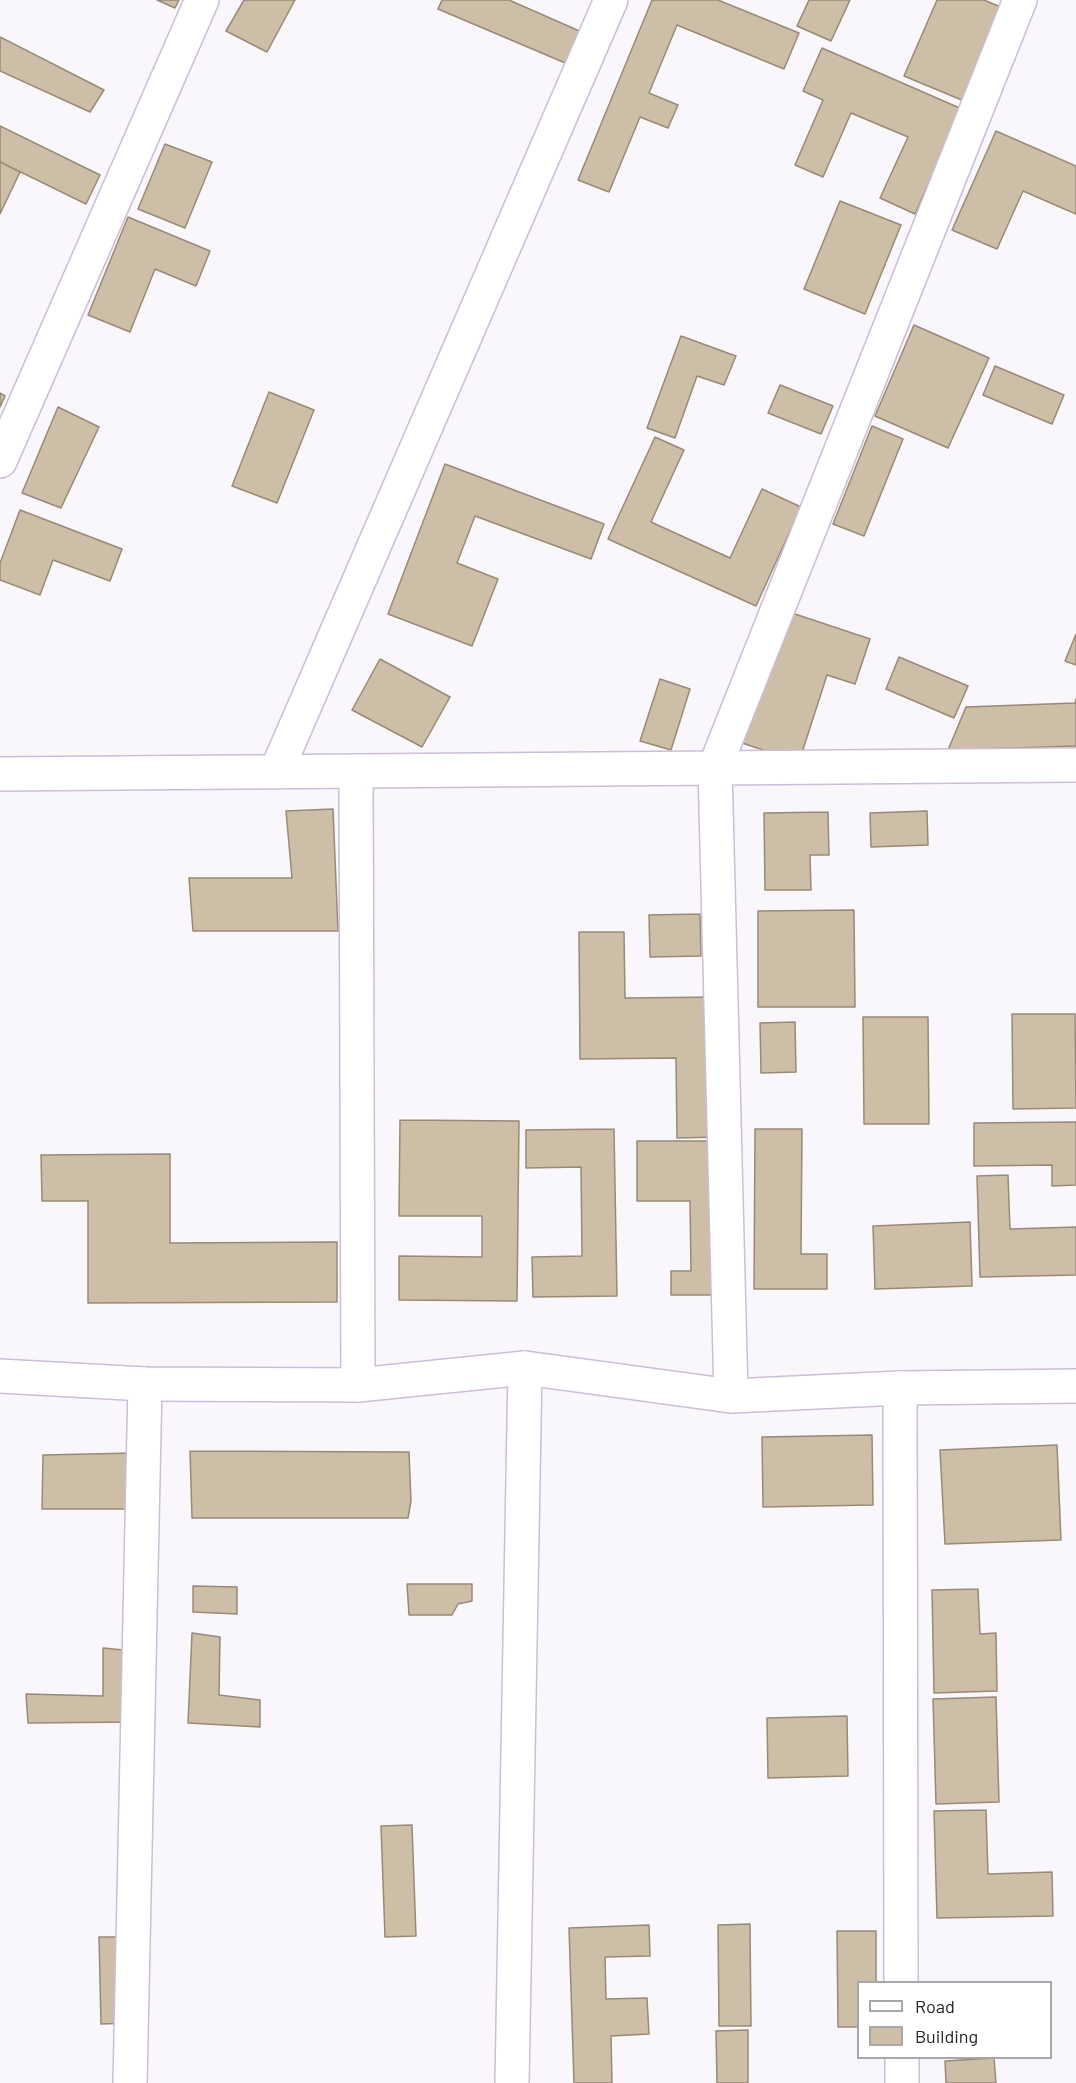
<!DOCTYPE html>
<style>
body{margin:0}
#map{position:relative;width:1076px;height:2083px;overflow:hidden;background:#faf7fc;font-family:Barlow,sans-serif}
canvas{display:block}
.legend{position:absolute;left:857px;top:1981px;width:195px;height:78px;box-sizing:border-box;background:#fff;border:2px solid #a8a6a9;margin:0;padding:8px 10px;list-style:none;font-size:18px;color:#252029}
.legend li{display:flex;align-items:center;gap:12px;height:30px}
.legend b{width:30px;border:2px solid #a8a6a9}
</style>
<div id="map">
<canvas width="1076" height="2083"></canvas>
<ul class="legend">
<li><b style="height:8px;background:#fff"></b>Road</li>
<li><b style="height:16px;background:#cdbea7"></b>Building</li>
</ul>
</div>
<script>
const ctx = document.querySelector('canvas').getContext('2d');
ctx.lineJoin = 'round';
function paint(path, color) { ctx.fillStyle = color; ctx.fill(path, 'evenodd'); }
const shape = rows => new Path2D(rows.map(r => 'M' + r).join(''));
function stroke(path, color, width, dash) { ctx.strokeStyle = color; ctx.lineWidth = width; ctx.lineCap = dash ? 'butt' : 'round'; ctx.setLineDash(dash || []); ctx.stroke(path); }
const building = shape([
 [157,0,179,0,175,8,157,0],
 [244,0,295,0,267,52,226,31,244,0],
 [442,0,509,0,584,33,570,65,438,9,442,0],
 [652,0,718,0,799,33,784,69,677,25,649,93,678,105,668,128,640,117,609,192,578,180,652,0],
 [809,0,850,0,831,41,797,26,809,0],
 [937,0,984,0,1008,10,969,103,904,76,937,0],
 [0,37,104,90,90,112,0,71,0,37],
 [822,48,962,109,915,214,880,198,908,137,851,113,823,177,795,165,823,100,803,91,822,48],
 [0,126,100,175,86,204,0,162,0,126],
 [996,131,1076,166,1076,214,1023,191,997,249,952,230,996,131],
 [165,144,212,162,185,228,138,209,165,144],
 [0,162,20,172,0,214,0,162],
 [840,201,901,225,865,314,804,289,840,201],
 [128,217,210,251,196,286,155,269,130,332,88,315,128,217],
 [914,325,989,358,948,448,875,416,914,325],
 [681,336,736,356,724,385,697,376,675,438,647,428,681,336],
 [995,366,1064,395,1052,424,983,395,995,366],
 [780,385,833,406,821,434,768,413,780,385],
 [269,392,314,410,277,503,232,486,269,392],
 [0,393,5,396,0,407,0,393],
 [58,407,99,427,61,508,22,493,58,407],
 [872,426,903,439,864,536,833,524,872,426],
 [655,437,684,450,651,522,730,558,762,489,801,507,756,606,608,539,655,437],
 [445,464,604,524,591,559,475,516,457,563,498,579,472,646,388,614,445,464],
 [20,510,122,549,110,581,53,560,40,595,0,580,0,563,20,510],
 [786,611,870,639,855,684,827,675,799,762,742,743,786,611],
 [1076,634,1076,665,1065,661,1076,634],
 [899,657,968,686,954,718,886,689,899,657],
 [380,659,450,697,422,747,352,710,380,659],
 [660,679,690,689,671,750,640,741,660,679],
 [1076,699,1076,746,948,750,966,707,1075,703,1076,699],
 [333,809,338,931,193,931,189,878,292,878,286,811,333,809],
 [927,811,928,845,871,847,870,813,927,811],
 [828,812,829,855,810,855,811,890,765,890,764,813,828,812],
 [854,910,855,1007,758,1007,758,911,854,910],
 [700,914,701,956,650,957,649,915,700,914],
 [579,932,624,932,625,998,720,997,722,1137,677,1138,676,1058,580,1059,579,932],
 [1012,1014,1075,1014,1076,1108,1013,1109,1012,1014],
 [863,1017,928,1017,929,1124,864,1124,863,1017],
 [795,1022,796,1072,761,1073,760,1023,795,1022],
 [400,1120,519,1121,517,1301,399,1300,399,1256,482,1257,482,1216,399,1216,400,1120],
 [1076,1122,1076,1185,1052,1186,1052,1165,974,1166,974,1123,1076,1122],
 [614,1129,617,1296,533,1297,532,1257,582,1256,581,1167,526,1168,526,1130,614,1129],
 [755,1129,802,1129,801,1254,827,1254,827,1289,754,1289,755,1129],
 [637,1141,720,1141,720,1295,671,1295,671,1271,691,1271,690,1201,637,1201,637,1141],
 [170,1154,170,1243,337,1242,337,1302,88,1303,88,1201,42,1201,41,1155,170,1154],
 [1008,1175,1010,1229,1076,1227,1076,1275,980,1277,977,1176,1008,1175],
 [970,1222,972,1286,875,1289,873,1226,970,1222],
 [872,1435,873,1505,763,1507,762,1437,872,1435],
 [1057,1445,1061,1540,945,1544,940,1450,1057,1445],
 [190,1451,409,1452,411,1501,408,1518,192,1518,190,1451],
 [135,1453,134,1509,42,1509,43,1455,135,1453],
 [407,1584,472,1584,472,1601,458,1604,452,1615,409,1615,407,1584],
 [193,1586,237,1587,237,1614,193,1612,193,1586],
 [978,1589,980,1634,996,1633,997,1691,934,1693,932,1590,978,1589],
 [192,1633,220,1637,219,1695,260,1700,260,1727,188,1723,192,1633],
 [103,1648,134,1651,135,1722,28,1723,26,1694,103,1696,103,1648],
 [996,1697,999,1802,936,1804,933,1699,996,1697],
 [847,1716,848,1776,768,1778,767,1718,847,1716],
 [986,1810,988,1874,1052,1872,1053,1916,937,1918,934,1811,986,1810],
 [412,1825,416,1936,385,1937,381,1826,412,1825],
 [750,1924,751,2026,719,2026,718,1925,750,1924],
 [649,1925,650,1956,605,1957,606,1999,647,1998,649,2034,611,2036,612,2083,574,2083,569,1928,649,1925],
 [837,1931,876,1931,876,1982,858,1982,858,2027,838,2027,837,1931],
 [99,1937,127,1937,129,2023,101,2024,99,1937],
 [748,2030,748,2083,717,2083,716,2031,748,2030],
 [994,2058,996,2083,946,2083,945,2061,994,2058]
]);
paint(building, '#cdbea7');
stroke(building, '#988a75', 1.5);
const minor = shape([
 [0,461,202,0],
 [356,771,358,1385],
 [276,772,611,0],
 [0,774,1076,765],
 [900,1388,901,1982],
 [731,1396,715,767,1020,0],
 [902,2058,902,2083],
 [130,2083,145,1384],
 [512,2083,525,1368]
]);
const tertiary = shape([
 [0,1376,145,1384,358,1385,525,1368,731,1396,900,1388,1076,1386]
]);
stroke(minor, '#cbbed6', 36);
stroke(tertiary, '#cbbed6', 36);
stroke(minor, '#fff', 33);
stroke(tertiary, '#fff', 33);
</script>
